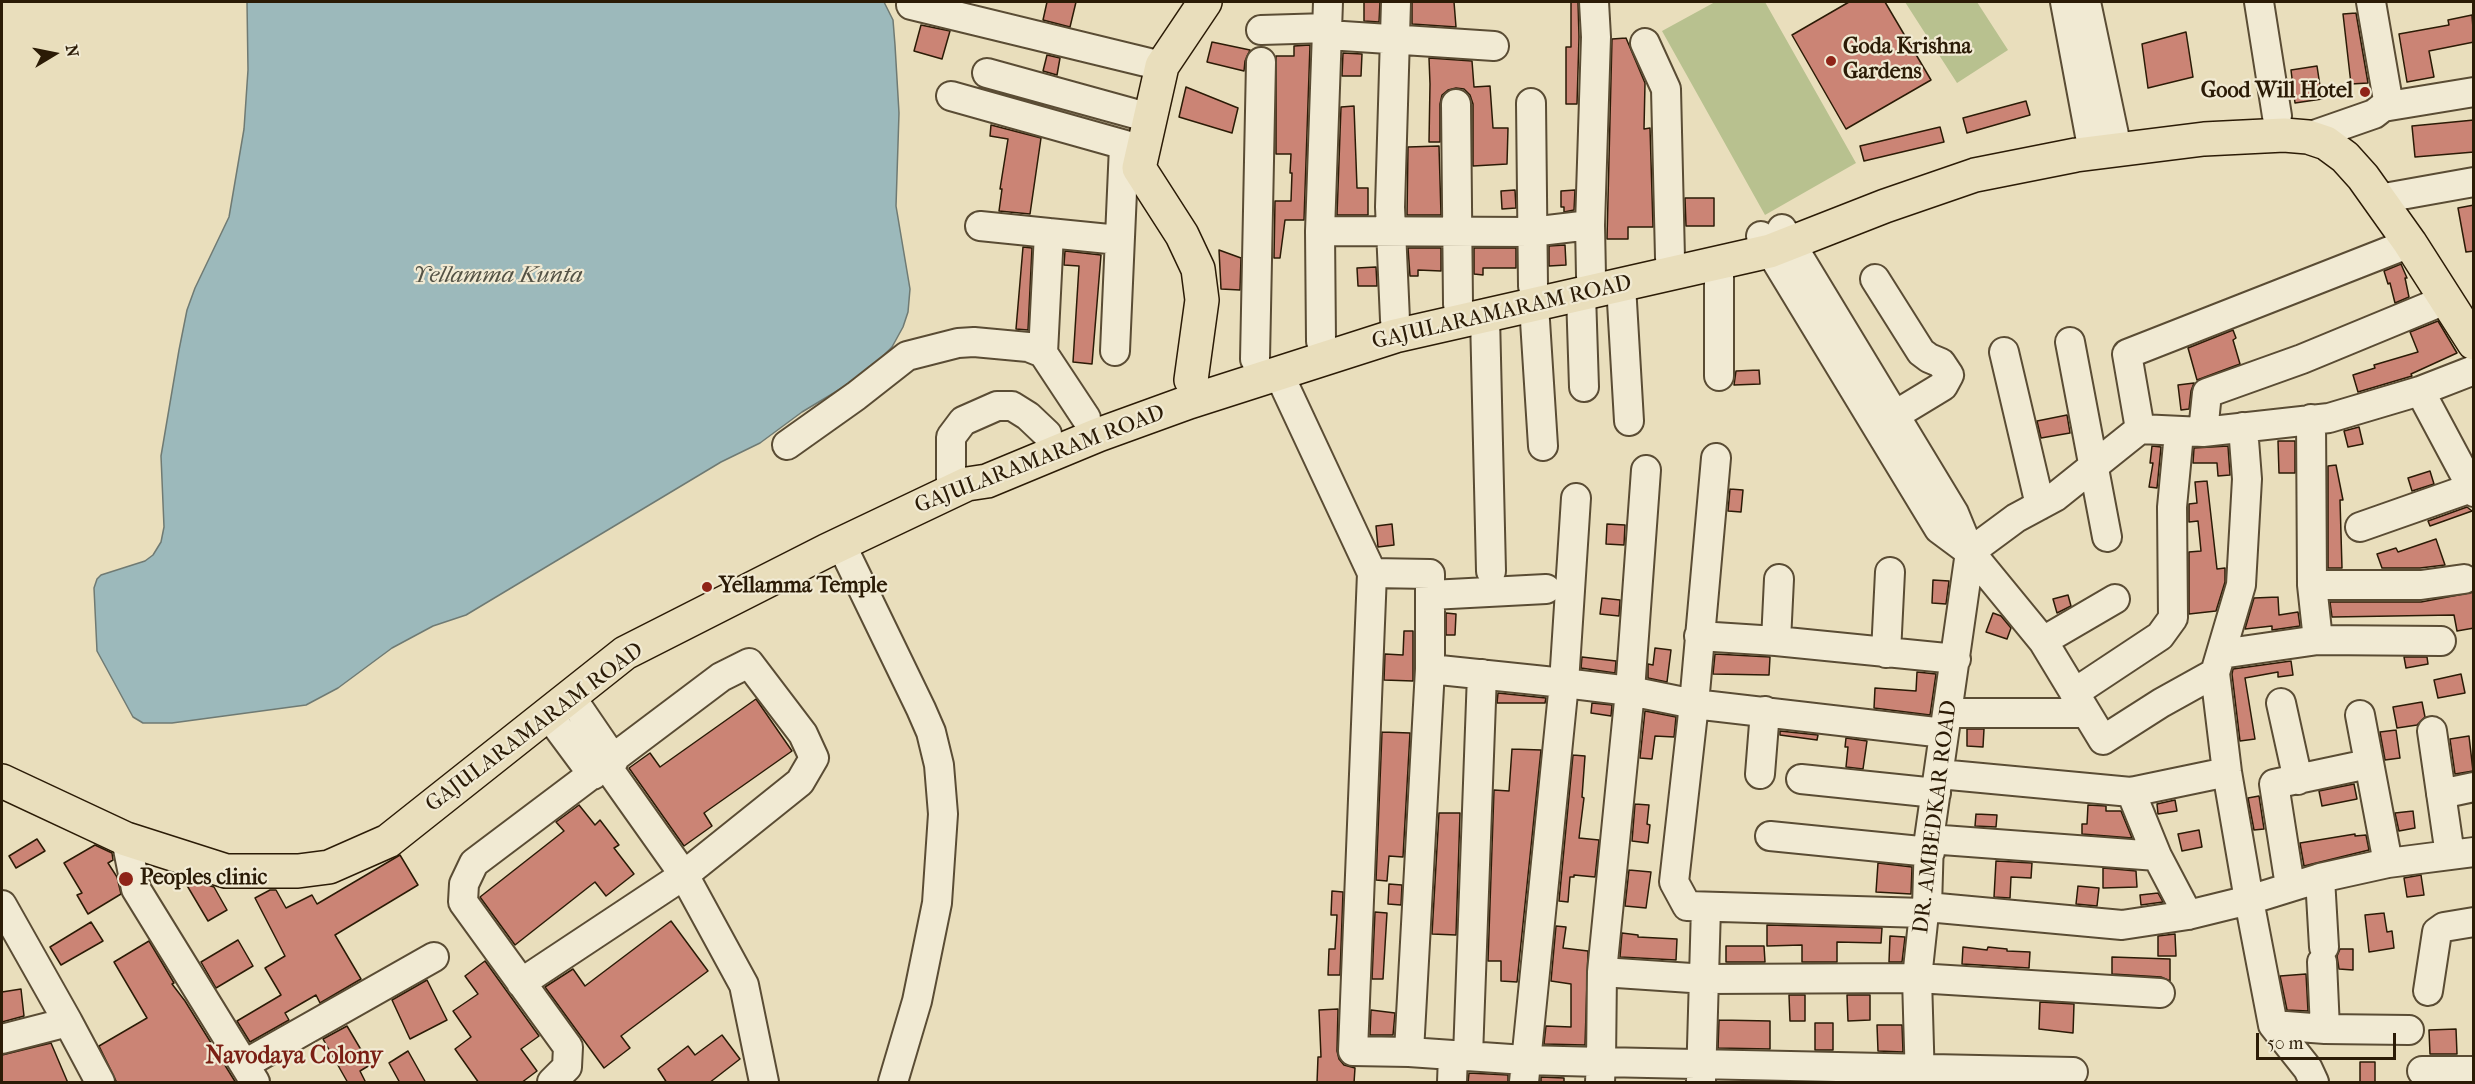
<!DOCTYPE html>
<style>
body{margin:0}
#map{position:relative;width:2475px;height:1084px;overflow:hidden;background:#e9debc;font-family:"IM FELL French Canon",serif}
canvas{display:block}
.frame{position:absolute;inset:0;border:3px solid #2b1b06;pointer-events:none}
.north{position:absolute;left:24px;top:24px;width:60px;height:60px;-webkit-text-stroke:4px #f1ead3;paint-order:stroke;rotate:80deg;font-size:16px;font-weight:700;line-height:24px;text-align:center;color:#2b1b06}
.north::after{content:'';display:block;margin:auto;width:21px;height:27px;background:#2b1b06;clip-path:polygon(50% 0,100% 100%,50% 72%,0 100%)}
.scale{position:absolute;left:2256px;top:1033px;width:140px;height:27px;box-sizing:border-box;border:3px solid #2b1b06;border-top:0;padding-left:8px;font-size:18px;line-height:21px;white-space:nowrap;color:#2b1b06;-webkit-text-stroke:4px #f1ead3;paint-order:stroke}
</style>
<div id="map">
<canvas width="2475" height="1084"></canvas>
<div class="frame"></div>
<div class="north">N</div>
<div class="scale">50 m</div>
</div>
<script>
const ctx = document.querySelector('canvas').getContext('2d');
ctx.lineJoin = 'round';
function paint(path, color) { ctx.fillStyle = color; ctx.fill(path, 'evenodd'); }
const shape = rows => new Path2D(rows.map(r => 'M' + r).join(''));
function stroke(path, color, width, dash) { ctx.strokeStyle = color; ctx.lineWidth = width; ctx.lineCap = dash ? 'butt' : 'round'; ctx.setLineDash(dash || []); ctx.stroke(path); }
function label(font, color, halo, rows, align = 'center') {
  ctx.font = font + ' "IM FELL French Canon",serif'; ctx.lineWidth = 4.5; ctx.setLineDash([]); ctx.textBaseline = 'middle'; ctx.strokeStyle = halo; ctx.fillStyle = color; for (const [text, x, y, turn = 0] of rows) {
    ctx.save(); ctx.translate(x, y); ctx.rotate((+turn || 0) * Math.PI / 180); ctx.textAlign = isNaN(turn) ? turn : align; if (halo) ctx.strokeText(text, 0, 0); ctx.fillText(text, 0, 0); ctx.restore();
  }
}
paint(shape([
 [1715,2,1765,2,1856,163,1765,215,1662,31],
 [1905,2,1977,2,2008,50,1957,83]
]), '#b8c18f');
const water = shape([
 [247,2,884,2,893,20,895,45,899,113,896,206,910,289,908,312,903,327,892,347,875,364,852,382,802,412,760,443,721,462,466,615,433,626,392,648,338,688,306,705,172,723,143,723,133,717,97,651,94,588,97,579,101,575,145,561,153,555,161,542,164,527,161,456,179,350,187,310,195,288,229,217,244,129,248,70,247,2]
]);
paint(water, '#9cb9bb');
stroke(water, '#6f7a73', 1.5);
const building = shape([
 [1047,2,1076,2,1070,27,1043,20,1047,2],
 [1364,2,1380,2,1379,22,1364,21,1364,2],
 [1412,2,1454,2,1456,27,1412,24,1412,2],
 [1571,2,1578,2,1579,37,1577,104,1566,104,1566,47,1571,47,1571,2],
 [1849,2,1885,2,1931,80,1846,129,1792,35,1849,2],
 [2356,13,2368,83,2351,84,2343,14,2356,13],
 [2472,15,2474,42,2429,51,2434,77,2407,82,2399,34,2449,25,2448,20,2472,15],
 [921,25,950,31,942,59,914,51,921,25],
 [2186,32,2193,77,2148,88,2142,44,2186,32],
 [1626,38,1645,83,1644,129,1650,128,1653,227,1628,227,1628,239,1607,239,1612,39,1626,38],
 [1212,42,1250,50,1245,61,1244,71,1207,62,1212,42],
 [1310,45,1304,220,1285,220,1280,258,1274,258,1275,201,1291,201,1292,173,1290,173,1291,154,1276,154,1276,56,1294,56,1294,46,1310,45],
 [1343,53,1362,54,1361,76,1342,76,1343,53],
 [1047,55,1060,58,1057,75,1043,71,1047,55],
 [1429,58,1472,61,1474,87,1490,86,1493,128,1508,128,1507,164,1473,166,1473,104,1470,95,1464,89,1456,88,1448,90,1442,95,1440,104,1440,142,1429,142,1430,84,1429,58],
 [2317,66,2322,99,2295,103,2291,70,2317,66],
 [1186,87,1238,108,1232,133,1179,117,1186,87],
 [2026,101,2030,115,1967,133,1963,118,2026,101],
 [1354,106,1357,188,1368,188,1368,215,1337,215,1341,107,1354,106],
 [2474,120,2474,152,2415,157,2412,126,2474,120],
 [991,125,1041,138,1030,214,999,211,1002,189,1000,189,1008,139,990,136,991,125],
 [1940,127,1944,142,1864,161,1860,146,1940,127],
 [1439,146,1441,215,1407,215,1408,147,1439,146],
 [1515,190,1516,208,1502,209,1501,191,1515,190],
 [1575,190,1574,210,1564,212,1564,207,1561,207,1561,191,1575,190],
 [1685,198,1714,198,1714,226,1686,226,1685,198],
 [2474,205,2474,251,2466,252,2458,208,2474,205],
 [1565,245,1566,265,1549,266,1549,246,1565,245],
 [1023,247,1032,248,1028,330,1016,329,1023,247],
 [1408,248,1441,248,1441,271,1418,270,1418,276,1410,276,1408,248],
 [1474,248,1516,248,1516,268,1483,268,1483,275,1474,274,1474,248],
 [1219,250,1241,258,1240,290,1221,289,1219,250],
 [1065,251,1101,255,1092,364,1073,362,1079,266,1064,265,1065,251],
 [2401,264,2407,278,2405,278,2409,297,2395,303,2390,283,2388,284,2384,271,2401,264],
 [1376,267,1377,286,1358,286,1357,268,1376,267],
 [2438,321,2457,353,2411,374,2412,376,2358,392,2353,375,2375,368,2374,365,2418,352,2410,332,2438,321],
 [2233,330,2236,338,2233,340,2240,364,2197,380,2188,348,2233,330],
 [1759,370,1760,384,1734,385,1736,371,1759,370],
 [2194,383,2191,391,2189,409,2181,410,2178,385,2194,383],
 [2067,415,2070,433,2041,438,2037,421,2067,415],
 [2359,427,2363,444,2348,447,2344,431,2359,427],
 [2278,441,2295,441,2295,473,2279,473,2278,441],
 [2152,446,2161,447,2157,488,2149,487,2153,463,2150,463,2152,446],
 [2228,446,2230,475,2218,476,2217,463,2193,463,2194,448,2228,446],
 [2336,465,2343,500,2340,500,2342,568,2328,568,2328,466,2336,465],
 [2430,471,2434,484,2412,491,2408,478,2430,471],
 [2207,481,2217,569,2225,568,2225,582,2216,611,2189,614,2189,552,2201,551,2198,521,2189,522,2189,504,2197,503,2195,482,2207,481],
 [1730,489,1743,490,1741,512,1728,511,1730,489],
 [2467,507,2472,511,2430,526,2428,521,2467,507],
 [1392,524,1394,545,1378,547,1376,526,1392,524],
 [1607,524,1625,525,1624,545,1606,544,1607,524],
 [2436,539,2445,565,2420,568,2382,568,2377,554,2396,548,2398,552,2436,539],
 [1933,580,1949,581,1946,604,1932,603,1933,580],
 [2474,592,2474,628,2457,631,2454,615,2332,617,2330,602,2421,602,2474,592],
 [2068,595,2071,606,2057,613,2053,599,2068,595],
 [2278,597,2279,615,2298,612,2300,626,2272,630,2272,626,2245,629,2254,598,2278,597],
 [1602,598,1620,600,1619,616,1600,614,1602,598],
 [1446,613,1456,614,1455,635,1446,635,1446,613],
 [1993,613,2001,616,2011,628,2007,639,1986,632,1993,613],
 [1404,631,1413,631,1413,681,1384,680,1385,654,1403,655,1404,631],
 [1655,648,1671,650,1667,682,1648,678,1648,664,1653,665,1655,648],
 [1715,654,1770,657,1769,675,1713,674,1715,654],
 [1582,657,1616,661,1615,673,1581,668,1582,657],
 [2404,657,2427,657,2428,664,2406,668,2404,657],
 [2291,661,2293,675,2278,677,2278,672,2245,678,2255,739,2240,741,2232,674,2233,669,2291,661],
 [1917,672,1936,674,1930,715,1874,708,1875,688,1916,691,1917,672],
 [2461,674,2465,693,2438,698,2434,680,2461,674],
 [1498,693,1546,698,1545,703,1497,703,1498,693],
 [756,699,792,751,704,813,712,826,684,846,629,768,650,753,660,767,756,699],
 [2422,702,2425,717,2417,725,2397,728,2393,707,2422,702],
 [1592,703,1612,705,1611,716,1591,713,1592,703],
 [1645,711,1676,717,1674,737,1655,736,1652,759,1640,758,1645,711],
 [1967,729,1984,729,1983,747,1967,746,1967,729],
 [2396,730,2400,758,2385,760,2380,732,2396,730],
 [1780,731,1818,735,1817,740,1780,735,1780,731],
 [1382,732,1410,733,1403,857,1389,856,1387,881,1376,880,1382,732],
 [2469,736,2473,771,2455,774,2450,739,2469,736],
 [1846,738,1867,741,1863,769,1846,767,1848,747,1845,747,1846,738],
 [1512,749,1541,750,1517,982,1501,981,1501,961,1488,961,1494,790,1509,791,1512,749],
 [1573,755,1585,756,1582,797,1584,798,1579,838,1599,840,1595,877,1574,875,1574,877,1570,877,1568,902,1559,901,1573,755],
 [2354,784,2357,799,2322,806,2319,791,2354,784],
 [2259,796,2264,829,2254,830,2248,798,2259,796],
 [2175,800,2177,811,2158,814,2157,804,2175,800],
 [1635,804,1649,805,1647,824,1650,825,1648,843,1632,841,1635,804],
 [579,805,595,825,600,820,619,845,614,848,634,874,606,896,595,882,515,945,480,897,564,831,556,822,579,805],
 [2088,805,2106,806,2106,811,2121,811,2132,838,2082,834,2082,824,2087,824,2088,805],
 [2413,811,2415,828,2399,831,2395,813,2413,811],
 [1439,813,1460,813,1456,935,1432,934,1439,813],
 [1976,814,1997,815,1996,827,1975,826,1976,814],
 [2199,830,2202,847,2182,851,2178,834,2199,830],
 [2355,834,2355,836,2366,835,2369,850,2304,866,2300,843,2355,834],
 [37,839,45,851,16,868,9,856,37,839],
 [95,845,112,853,113,860,108,863,117,877,121,894,88,914,77,895,82,893,64,863,95,845],
 [400,855,418,885,335,935,361,979,320,1003,316,995,285,1013,289,1020,250,1042,237,1021,281,995,265,968,285,956,255,898,270,890,276,890,286,908,312,895,317,904,400,855],
 [1996,861,2032,863,2031,878,2011,877,2010,898,1994,897,1996,861],
 [1878,863,1912,867,1911,894,1876,892,1878,863],
 [2103,868,2136,871,2137,887,2103,888,2103,868],
 [1629,870,1651,872,1646,908,1625,906,1629,870],
 [2421,875,2424,895,2407,897,2404,878,2421,875],
 [182,877,214,887,227,910,208,921,182,877],
 [1389,884,1402,885,1401,905,1388,904,1389,884],
 [2078,886,2099,888,2097,906,2076,904,2078,886],
 [1332,891,1343,892,1340,975,1328,975,1329,949,1335,949,1337,915,1331,915,1332,891],
 [2158,893,2163,902,2141,905,2140,895,2158,893],
 [1375,912,1387,913,1383,979,1372,979,1375,912],
 [2384,913,2387,932,2392,931,2394,948,2369,952,2365,915,2384,913],
 [671,921,708,971,621,1036,630,1048,604,1068,545,987,573,969,585,986,671,921],
 [91,922,103,941,61,965,50,947,91,922],
 [1767,925,1882,928,1881,943,1837,942,1837,962,1802,962,1802,945,1767,946,1767,925],
 [1556,926,1566,927,1563,948,1588,951,1585,1045,1544,1044,1546,1026,1571,1027,1571,984,1551,981,1556,926],
 [1622,933,1638,935,1638,937,1677,939,1676,960,1620,957,1622,933],
 [2175,934,2176,956,2158,956,2158,936,2175,934],
 [1890,936,1905,937,1902,962,1889,962,1890,936],
 [238,940,253,966,216,988,201,962,238,940],
 [149,941,174,983,172,984,185,1001,236,1083,117,1083,99,1046,147,1018,114,962,149,941],
 [1726,946,1764,946,1765,962,1726,962,1726,946],
 [1963,947,1987,950,1988,947,2007,949,2007,951,2030,952,2029,968,1962,964,1963,947],
 [2340,949,2353,949,2353,970,2339,969,2337,956,2340,949],
 [2112,957,2170,959,2170,981,2161,977,2112,974,2112,957],
 [485,961,539,1036,521,1049,537,1071,521,1083,479,1083,455,1049,471,1037,453,1011,478,994,465,976,485,961],
 [2306,974,2308,1011,2287,1010,2280,976,2306,974],
 [427,980,447,1020,410,1039,392,1000,427,980],
 [21,989,24,1016,2,1022,2,992,21,989],
 [1789,995,1805,995,1805,1021,1790,1021,1789,995],
 [1847,995,1870,995,1870,1020,1848,1021,1847,995],
 [2040,1002,2074,1004,2073,1033,2039,1029,2040,1002],
 [1338,1009,1337,1051,1339,1059,1344,1065,1355,1068,1354,1083,1317,1083,1318,1057,1321,1057,1319,1010,1338,1009],
 [1371,1010,1395,1013,1393,1035,1370,1035,1371,1010],
 [1719,1020,1770,1021,1770,1049,1718,1048,1719,1020],
 [1815,1023,1833,1023,1833,1050,1815,1050,1815,1023],
 [1877,1025,1902,1025,1903,1052,1878,1051,1877,1025],
 [347,1026,370,1065,360,1071,366,1083,348,1083,323,1039,347,1026],
 [2456,1029,2457,1054,2430,1054,2429,1030,2456,1029],
 [722,1035,740,1059,709,1083,667,1083,658,1069,688,1046,695,1055,722,1035],
 [51,1043,68,1083,2,1083,2,1055,51,1043],
 [408,1051,426,1083,400,1083,389,1063,408,1051],
 [2360,1062,2375,1062,2375,1083,2360,1083,2360,1062],
 [1469,1073,1508,1075,1508,1083,1468,1083,1469,1073],
 [1541,1077,1564,1078,1564,1083,1541,1083,1541,1077]
]);
paint(building, '#cb8475');
stroke(building, '#2b1b06', 1.5);
const minor = shape([
 [2065,2,2093,152],
 [2086,2,2117,149],
 [2259,2,2277,116],
 [2371,2,2389,106],
 [911,5,1162,66],
 [1261,30,1328,28],
 [1328,35,1494,46],
 [1645,43,1666,89,1670,258],
 [987,73,1150,118],
 [951,96,1143,150],
 [1531,103,1533,286],
 [1456,104,1458,304],
 [2308,137,2374,114,2383,107,2474,92],
 [2390,197,2474,182],
 [980,226,1049,233],
 [1782,229,1954,513,1970,552],
 [1320,231,1328,2],
 [1761,236,1939,529,1970,552,2043,641,2103,740,2161,703,2215,673],
 [1719,264,1719,376],
 [1591,276,1590,225,1596,37,1594,2],
 [1875,279,1921,352,1929,358,1941,363,1949,375,1943,386,1877,426],
 [1621,285,1629,421],
 [1581,294,1584,387],
 [1534,305,1543,446],
 [1485,316,1491,571],
 [1395,320,1390,207,1396,2],
 [1321,341,1320,231,1531,232,1590,225],
 [2070,342,2107,537],
 [1115,351,1124,146],
 [2004,352,2040,505],
 [1043,353,1049,233,1119,240],
 [1255,359,1261,62],
 [1278,372,1372,573,1353,1051,1409,1052,1525,1060,1601,1062,1600,1082],
 [2420,391,2474,492],
 [2311,419,2312,585,2318,640],
 [2243,427,2247,479,2241,585,2215,673,2227,772,2249,900,2273,1025,2308,1069,2314,1082],
 [2140,429,2127,354,2410,243],
 [2140,429,2203,432,2329,418,2420,391,2474,370],
 [2203,432,2207,393,2302,359,2445,300],
 [787,445,856,396,907,356,958,343,974,342,1028,347,1043,353,1086,418],
 [1716,458,1694,704,1674,882,1687,906,1924,913],
 [1646,470,1630,691,1602,972,1706,979,1917,978,2160,993],
 [951,490,951,437,963,421,997,406,1012,406,1028,416,1047,434],
 [2360,527,2471,488],
 [841,544,921,709,931,732,939,765,943,814,937,903,917,1001,893,1082],
 [1970,552,2016,518,2055,497,2140,429],
 [1372,573,1430,574,1430,669,1409,1052],
 [2312,585,2421,585,2464,579],
 [1431,595,1546,589],
 [1699,636,1776,641,1956,659],
 [1776,641,1779,579],
 [2043,641,2115,599],
 [1886,653,1890,572],
 [2221,654,2318,640,2441,641],
 [1430,669,1564,683,1630,691,1694,704,1944,733],
 [2074,693,2160,636,2173,618,2172,507,2179,433],
 [571,697,614,760],
 [2281,703,2298,780],
 [547,713,593,775],
 [1947,713,2086,713],
 [2360,715,2388,863],
 [2432,731,2450,855],
 [1760,774,1765,711],
 [1939,774,2131,792,2227,772],
 [1801,779,1936,793],
 [2131,792,2157,856,2188,915],
 [2441,794,2474,787],
 [1770,836,1930,852],
 [126,839,136,889,255,1082],
 [1929,839,2157,856],
 [2320,878,2324,947],
 [2290,886,2274,784,2368,764],
 [2,905,68,1022,100,1082],
 [1927,907,2122,925,2188,915,2249,900,2320,878,2388,863,2474,852],
 [2322,962,2325,1029],
 [1602,972,1601,1062,2073,1072],
 [521,983,684,875,606,765],
 [2428,991,2437,932,2444,927,2474,922],
 [2273,1025,2325,1029,2409,1030],
 [2,1039,68,1022],
 [1468,1056,1482,674],
 [245,1064,434,957],
 [2422,1071,2474,1071],
 [1701,1081,1706,907],
 [552,1082,567,1067,568,1047,463,902,464,884,474,863,721,677,749,663,803,734,814,758,800,782,684,875,744,985,764,1082],
 [1452,1082,1453,1055],
 [1524,1082,1564,683,1576,498],
 [1920,1082,1917,978,1924,913,1927,907,1929,839,1970,552]
]);
const major = shape([
 [1191,380,1202,300,1198,269,1182,235,1139,168,1162,66,1205,2],
 [2,781,126,839,226,871,298,871,329,867,388,841,625,653,826,551,967,484,987,481,1098,435,1189,402,1395,336,1770,251,1885,206,1975,175,2076,155,2204,139,2284,135,2308,137,2326,143,2345,157,2363,177,2410,243,2474,343]
]);
stroke(minor, '#5a4c34', 32);
stroke(major, '#2b1b06', 36);
stroke(minor, '#f1ead3', 28);
stroke(major, '#e9debc', 33);
for (const [x, y, r, color] of [
 [1831,61,6,"#8f2418"],
 [2365,92,6,"#8f2418"],
 [707,587,6,"#8f2418"],
 [126,879,8,"#8f2418"]
]) { const dot = new Path2D(); dot.arc(x, y, r, 0, 2 * Math.PI); ctx.fillStyle = color; ctx.fill(dot); stroke(dot, '#f1ead3', 2); }
label('bold 22px', '#2b1b06', '#f1ead3', [
 ["Goda Krishna",1843,48],
 ["Gardens",1843,73],
 ["Good Will Hotel",2353,92,"right"],
 ["Yellamma Temple",719,587],
 ["Peoples clinic",140,879]
], 'left');
label('22px', '#2b1b06', '#f1ead3', [
 ["GAJULARAMARAM ROAD",1502,313,-13],
 ["GAJULARAMARAM ROAD",1040,460,-21],
 ["GAJULARAMARAM ROAD",535,728,-37],
 ["DR. AMBEDKAR ROAD",1936,817,-83]
]);
label('italic 24px', '#535245', '#f1ead3', [
 ["Yellamma Kunta",498,276]
]);
label('bold 24px', '#7a1f14', '#f1ead3', [
 ["Navodaya Colony",294,1057]
]);
</script>
